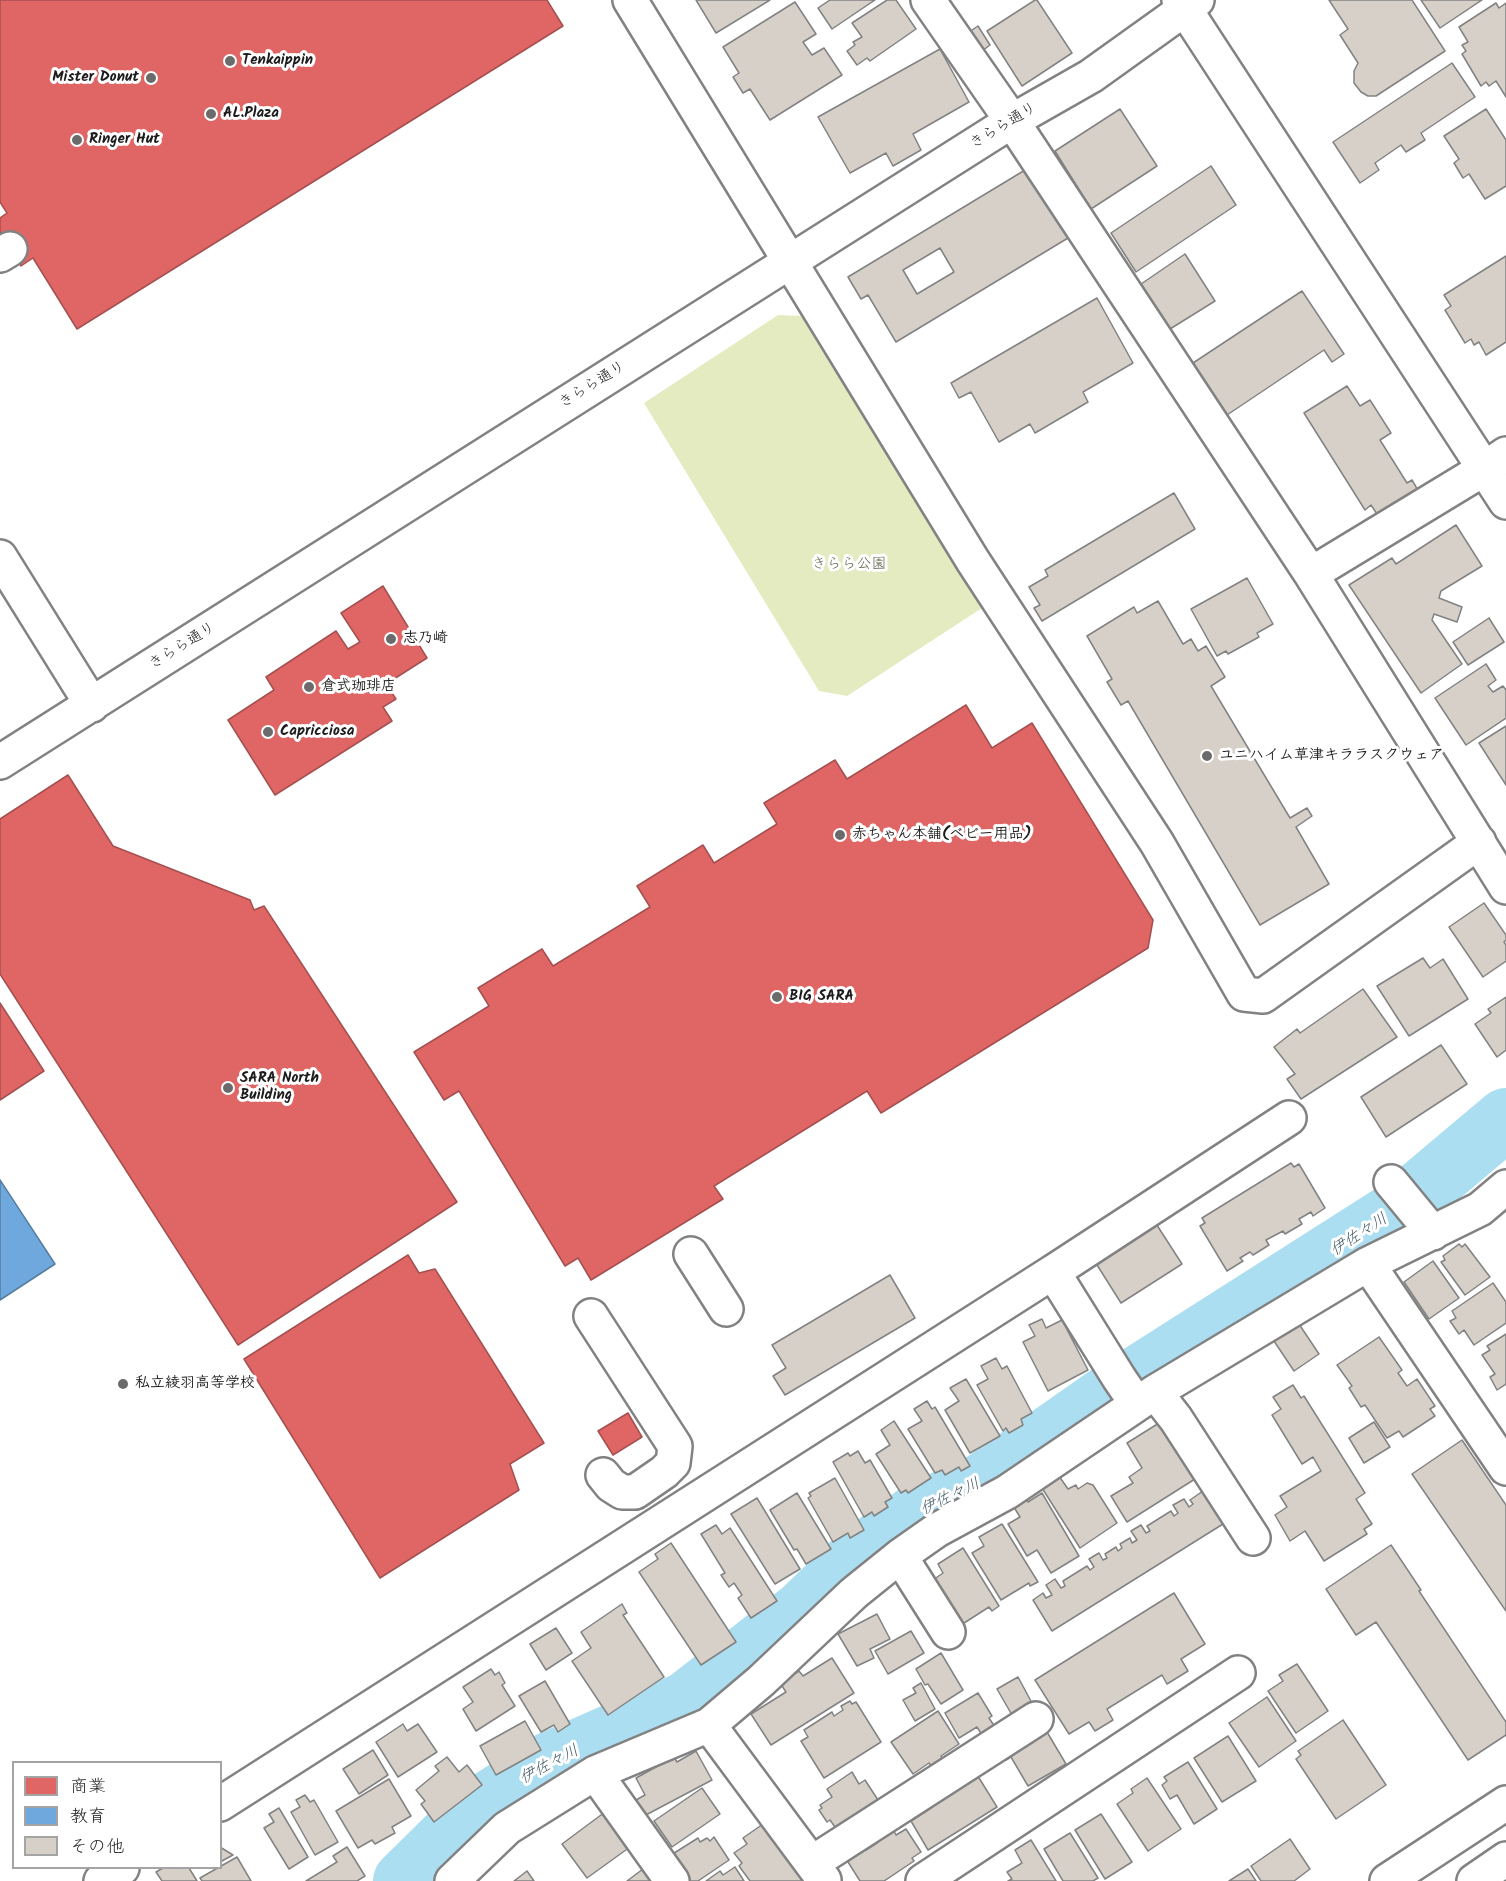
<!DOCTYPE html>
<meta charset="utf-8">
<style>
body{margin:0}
#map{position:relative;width:1506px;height:1881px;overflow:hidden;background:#fff;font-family:Kalam,"Klee One",sans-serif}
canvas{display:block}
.legend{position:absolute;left:12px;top:1761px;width:210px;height:108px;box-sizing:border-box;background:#fff;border:2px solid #a4a4a4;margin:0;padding:8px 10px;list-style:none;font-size:18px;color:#1c1c1c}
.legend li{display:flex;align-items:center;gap:12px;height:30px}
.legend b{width:30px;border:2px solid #a4a4a4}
</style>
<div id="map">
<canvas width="1506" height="1881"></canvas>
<ul class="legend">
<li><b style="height:16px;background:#e06666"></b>商業</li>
<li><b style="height:16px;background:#6fa8dc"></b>教育</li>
<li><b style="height:16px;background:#d6d0c8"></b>その他</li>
</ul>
</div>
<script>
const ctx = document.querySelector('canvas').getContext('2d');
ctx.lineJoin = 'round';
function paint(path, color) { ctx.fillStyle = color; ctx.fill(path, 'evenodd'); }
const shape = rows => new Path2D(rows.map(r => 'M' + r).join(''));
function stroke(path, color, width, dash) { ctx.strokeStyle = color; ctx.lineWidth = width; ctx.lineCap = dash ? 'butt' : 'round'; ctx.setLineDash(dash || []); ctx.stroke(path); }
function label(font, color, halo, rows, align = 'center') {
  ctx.font = font + ' Kalam,"Klee One",sans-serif'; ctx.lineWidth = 6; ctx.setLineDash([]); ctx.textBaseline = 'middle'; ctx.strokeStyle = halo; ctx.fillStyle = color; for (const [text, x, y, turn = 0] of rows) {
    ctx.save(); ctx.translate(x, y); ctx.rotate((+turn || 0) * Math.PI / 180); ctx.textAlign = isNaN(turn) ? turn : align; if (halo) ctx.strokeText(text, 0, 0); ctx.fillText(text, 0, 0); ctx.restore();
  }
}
paint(shape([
 [778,315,801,316,982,608,847,696,819,691,644,403]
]), '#e4ebc1');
const shops = shape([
 [0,0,547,0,563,26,77,329,33,258,21,266,0,232,0,218,7,213,0,202,0,0],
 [383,586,427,658,386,684,396,699,383,707,392,721,275,795,228,720,274,690,266,677,336,631,348,649,360,642,341,613,383,586],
 [966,705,992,748,1032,723,1153,920,1148,948,881,1113,867,1091,714,1186,723,1199,591,1280,578,1258,565,1266,459,1091,444,1100,414,1052,489,1006,478,988,542,949,553,966,650,907,637,886,703,845,714,863,777,824,764,803,835,760,847,779,966,705],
 [68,775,113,846,250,900,254,910,264,906,457,1202,238,1345,0,974,0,819,68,775],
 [0,1003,44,1071,0,1100,0,1003],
 [408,1255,419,1273,435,1269,544,1443,510,1464,519,1490,380,1578,244,1359,408,1255],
 [628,1413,642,1437,613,1455,598,1431,628,1413]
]);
paint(shops, '#e06666');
stroke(shops, '#a55050', 1.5);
const schools = shape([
 [0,1180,55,1264,0,1300,0,1180]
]);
paint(schools, '#6fa8dc');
stroke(schools, '#567ea2', 1.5);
stroke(shape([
 [404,1881,476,1810,551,1762,687,1702,802,1612,858,1558,922,1511,981,1485,1111,1394,1392,1215,1506,1119]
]), '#acdef1', 62);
const building = shape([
 [696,0,770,0,716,33,696,0],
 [830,0,875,0,832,29,818,8,830,0],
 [887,0,896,0,916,29,870,61,867,58,857,65,847,51,855,45,853,42,862,37,852,23,887,0],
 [1035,0,1037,0,1072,53,1022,86,987,31,1035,0],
 [1329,0,1412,0,1445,51,1376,96,1368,96,1361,92,1354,83,1354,71,1358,63,1340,35,1348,29,1329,0],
 [1421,0,1482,0,1440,28,1421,0],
 [795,2,816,34,803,42,812,55,824,48,842,75,770,120,750,89,743,93,733,77,739,73,723,47,795,2],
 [1496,3,1499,8,1506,3,1506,97,1496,81,1489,86,1486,82,1481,86,1462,54,1466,51,1462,45,1468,42,1459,27,1496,3],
 [978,26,990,45,982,51,969,32,978,26],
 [940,49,969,102,913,134,921,150,893,166,886,153,850,173,818,117,940,49],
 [1452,63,1475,97,1421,133,1425,140,1406,152,1401,145,1375,163,1379,170,1360,183,1333,142,1452,63],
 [1120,109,1157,166,1091,209,1055,151,1120,109],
 [1486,109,1506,140,1506,186,1485,199,1469,174,1463,178,1454,163,1459,159,1444,136,1486,109],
 [1211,166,1236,205,1136,272,1111,233,1211,166],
 [1030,167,1039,190,1068,238,896,342,868,295,861,299,848,277,1030,167],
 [940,248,954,272,917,294,903,270,940,248],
 [1185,254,1215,301,1170,329,1141,284,1185,254],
 [1506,256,1506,342,1486,355,1479,342,1474,345,1471,339,1465,343,1445,310,1451,306,1444,295,1506,256],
 [1302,291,1344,354,1332,362,1324,350,1227,415,1193,363,1302,291],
 [1097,298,1133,363,1083,392,1088,402,1035,433,1030,424,999,442,971,392,959,398,951,383,1097,298],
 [1347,386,1360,406,1370,400,1391,433,1380,440,1407,483,1412,480,1419,492,1379,517,1371,505,1365,510,1304,413,1347,386],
 [1174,493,1195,529,1042,621,1034,608,1040,605,1029,587,1048,576,1045,570,1174,493],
 [1456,525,1482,566,1441,591,1439,598,1462,607,1457,622,1434,614,1432,620,1462,664,1421,693,1349,585,1392,558,1396,564,1456,525],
 [1247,578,1273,624,1257,633,1259,637,1228,654,1226,651,1217,656,1191,609,1247,578],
 [1158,601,1183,644,1191,639,1198,651,1206,646,1225,677,1211,686,1290,818,1307,808,1312,816,1296,827,1329,884,1260,925,1128,701,1121,705,1107,682,1112,679,1087,636,1134,607,1137,613,1158,601],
 [1489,618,1504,642,1468,665,1453,642,1489,618],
 [1486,664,1496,680,1488,686,1493,692,1503,686,1506,690,1506,718,1466,745,1435,698,1486,664],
 [1506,726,1506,785,1479,743,1506,726],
 [1484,903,1506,935,1506,940,1504,942,1506,945,1506,961,1483,977,1449,927,1484,903],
 [1423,958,1430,968,1443,959,1468,999,1409,1036,1377,986,1423,958],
 [1363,989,1397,1037,1301,1099,1287,1079,1295,1074,1274,1047,1297,1029,1300,1033,1363,989],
 [1506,997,1506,1050,1497,1057,1475,1024,1491,1013,1488,1009,1506,997],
 [1441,1045,1467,1084,1386,1137,1361,1097,1441,1045],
 [1291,1163,1294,1167,1299,1164,1325,1208,1313,1216,1311,1212,1299,1219,1302,1224,1285,1234,1283,1231,1266,1240,1269,1245,1253,1255,1250,1252,1240,1258,1243,1261,1227,1271,1200,1226,1205,1223,1202,1218,1291,1163],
 [1153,1219,1182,1264,1121,1303,1092,1257,1153,1219],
 [1459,1244,1462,1247,1465,1244,1490,1277,1465,1295,1441,1262,1445,1260,1443,1256,1459,1244],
 [1433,1261,1459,1298,1429,1319,1404,1282,1433,1261],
 [890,1275,915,1318,785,1395,773,1376,786,1368,772,1345,890,1275],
 [1493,1283,1506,1302,1506,1323,1474,1345,1464,1330,1459,1334,1450,1321,1456,1318,1452,1311,1493,1283],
 [1042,1319,1046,1328,1062,1320,1088,1370,1048,1391,1023,1342,1035,1336,1029,1325,1042,1319],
 [1299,1324,1319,1354,1294,1371,1274,1341,1299,1324],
 [1506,1334,1506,1384,1497,1390,1490,1377,1495,1374,1482,1355,1490,1350,1487,1346,1506,1334],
 [1379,1337,1402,1370,1398,1373,1407,1386,1417,1379,1435,1406,1430,1409,1435,1416,1403,1437,1399,1431,1387,1438,1365,1405,1361,1407,1349,1388,1352,1386,1337,1365,1379,1337],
 [996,1358,1002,1369,1007,1366,1032,1413,1021,1419,1023,1425,1009,1433,1006,1428,1003,1431,977,1385,988,1379,981,1366,996,1358],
 [966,1379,1000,1436,970,1453,945,1410,959,1401,950,1388,966,1379],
 [1293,1385,1301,1398,1304,1396,1365,1493,1356,1499,1372,1524,1364,1529,1367,1534,1324,1561,1305,1531,1290,1541,1275,1515,1287,1507,1280,1496,1321,1471,1313,1457,1302,1464,1272,1415,1281,1409,1273,1397,1293,1385],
 [927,1401,932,1409,935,1407,970,1466,961,1471,959,1467,945,1475,942,1470,935,1473,908,1429,922,1421,914,1409,927,1401],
 [894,1421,931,1478,908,1493,906,1490,901,1493,876,1454,890,1445,881,1430,894,1421],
 [1374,1422,1390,1447,1364,1463,1349,1438,1374,1422],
 [1159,1423,1195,1479,1127,1522,1111,1496,1133,1483,1129,1477,1142,1468,1127,1443,1159,1423],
 [1462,1440,1506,1505,1506,1611,1412,1474,1462,1440],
 [858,1451,865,1463,870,1460,892,1498,885,1502,888,1507,874,1516,872,1512,864,1517,833,1462,848,1453,850,1456,858,1451],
 [1059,1476,1068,1489,1076,1485,1078,1489,1087,1483,1093,1485,1117,1523,1080,1548,1042,1488,1059,1476],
 [835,1478,864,1530,850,1538,848,1533,833,1542,808,1498,811,1496,809,1493,835,1478],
 [1203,1491,1223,1524,1052,1631,1033,1600,1043,1593,1046,1598,1052,1595,1046,1585,1055,1579,1061,1588,1065,1586,1063,1581,1087,1566,1090,1570,1094,1567,1089,1559,1099,1553,1103,1560,1107,1558,1105,1554,1116,1547,1118,1551,1122,1548,1120,1544,1130,1538,1132,1543,1137,1540,1131,1531,1141,1525,1146,1533,1150,1531,1147,1526,1171,1511,1174,1516,1178,1513,1173,1505,1184,1499,1189,1507,1193,1504,1190,1500,1203,1491],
 [797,1493,831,1549,806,1564,797,1549,794,1550,770,1510,797,1493],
 [1042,1493,1079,1556,1051,1573,1037,1550,1027,1556,1008,1524,1020,1517,1012,1504,1025,1497,1028,1502,1042,1493],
 [757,1498,800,1569,775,1584,731,1514,757,1498],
 [1002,1524,1038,1582,1030,1586,1029,1583,1001,1600,972,1553,984,1546,979,1537,1002,1524],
 [716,1525,722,1534,730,1528,777,1601,751,1618,738,1598,742,1595,734,1583,729,1587,721,1575,725,1573,701,1534,716,1525],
 [671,1543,736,1642,701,1665,639,1572,658,1559,655,1554,671,1543],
 [1391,1545,1421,1590,1419,1591,1506,1722,1506,1735,1468,1760,1376,1622,1356,1635,1326,1589,1391,1545],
 [963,1548,999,1606,992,1611,989,1607,961,1625,933,1580,943,1573,938,1564,963,1548],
 [1174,1593,1205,1644,1181,1659,1188,1671,1167,1684,1162,1675,1107,1709,1113,1720,1095,1731,1089,1722,1069,1734,1035,1680,1174,1593],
 [622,1604,627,1613,623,1615,664,1677,608,1715,572,1661,591,1648,581,1632,622,1604],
 [877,1614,890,1639,870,1649,874,1658,857,1666,838,1634,877,1614],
 [556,1628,572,1653,546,1670,530,1644,556,1628],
 [911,1631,924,1653,888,1674,875,1651,911,1631],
 [941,1653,963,1690,941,1704,928,1684,925,1685,916,1669,941,1653],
 [832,1658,854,1693,771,1745,751,1714,786,1692,780,1683,799,1671,803,1676,832,1658],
 [1297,1664,1328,1711,1296,1733,1268,1691,1283,1681,1279,1675,1297,1664],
 [491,1669,495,1675,499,1672,505,1683,502,1685,515,1706,476,1731,463,1709,473,1702,463,1687,491,1669],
 [1018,1677,1032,1703,1012,1715,997,1689,1018,1677],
 [545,1681,570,1724,558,1732,554,1725,541,1732,519,1696,545,1681],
 [921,1683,935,1709,915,1721,903,1700,916,1693,913,1688,921,1683],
 [978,1693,992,1716,989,1718,995,1727,982,1735,977,1727,959,1738,945,1713,978,1693],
 [1267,1697,1296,1741,1259,1767,1229,1723,1267,1697],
 [850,1701,852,1704,856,1702,881,1742,824,1778,801,1741,808,1737,804,1730,832,1712,834,1716,843,1710,841,1706,850,1701],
 [938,1711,959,1744,941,1756,943,1760,932,1767,929,1763,913,1774,891,1742,938,1711],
 [1343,1720,1386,1785,1336,1819,1296,1759,1301,1755,1298,1751,1343,1720],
 [525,1721,541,1750,496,1775,480,1746,525,1721],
 [403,1724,407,1731,418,1724,437,1752,398,1777,376,1742,403,1724],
 [1044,1727,1066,1764,1028,1786,1011,1757,1006,1760,1001,1753,1044,1727],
 [1228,1736,1256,1781,1222,1802,1194,1758,1228,1736],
 [373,1750,388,1775,359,1794,343,1769,373,1750],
 [696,1751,712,1780,644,1816,636,1800,645,1795,636,1778,674,1757,677,1762,696,1751],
 [447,1757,459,1772,467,1765,482,1785,434,1822,421,1804,425,1801,416,1790,439,1771,435,1766,447,1757],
 [1188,1762,1217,1809,1194,1824,1177,1795,1170,1799,1162,1785,1167,1781,1164,1777,1188,1762],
 [852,1772,859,1784,865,1780,880,1803,837,1830,830,1820,827,1822,819,1810,822,1808,820,1805,832,1797,827,1789,852,1772],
 [976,1773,997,1807,928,1850,911,1821,931,1808,928,1804,976,1773],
 [1147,1778,1181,1829,1148,1851,1117,1804,1133,1793,1131,1789,1147,1778],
 [389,1779,411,1816,392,1827,395,1833,375,1844,372,1840,358,1848,336,1811,389,1779],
 [702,1788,720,1814,672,1847,654,1821,702,1788],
 [305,1795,310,1802,314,1800,338,1842,315,1855,291,1812,300,1807,296,1800,305,1795],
 [279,1808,308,1857,289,1869,264,1828,274,1822,269,1814,279,1808],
 [605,1812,630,1847,587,1878,562,1844,605,1812],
 [1101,1814,1132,1862,1105,1879,1075,1830,1101,1814],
 [763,1824,803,1881,750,1881,739,1866,742,1863,734,1853,747,1844,743,1838,763,1824],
 [906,1829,921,1852,912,1858,914,1861,884,1881,860,1881,848,1862,850,1860,848,1856,863,1846,866,1850,877,1843,873,1839,883,1833,886,1836,894,1831,896,1835,906,1829],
 [1070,1833,1098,1878,1093,1881,1063,1881,1044,1849,1070,1833],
 [714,1837,729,1860,698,1881,688,1881,671,1855,698,1838,700,1842,707,1838,710,1841,714,1837],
 [1290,1839,1310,1869,1294,1881,1261,1881,1251,1866,1290,1839],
 [1031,1840,1056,1881,1008,1881,1012,1879,1007,1872,1022,1863,1015,1850,1031,1840],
 [220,1847,233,1855,220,1862,220,1847],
 [347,1847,365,1876,357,1881,306,1881,337,1862,333,1856,347,1847],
 [237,1857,251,1881,202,1881,200,1878,237,1857],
 [647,1866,657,1881,627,1881,647,1866],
 [735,1867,744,1881,706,1881,720,1871,723,1875,735,1867],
 [163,1868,189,1868,197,1881,162,1881,156,1872,163,1868],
 [1248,1869,1256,1881,1229,1881,1248,1869],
 [527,1871,534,1881,514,1881,527,1871]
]);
paint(building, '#d6d0c8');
stroke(building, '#828282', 1.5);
const minor = shape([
 [630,0,973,561,1157,843,1244,994,1263,996,1479,842],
 [928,0,1012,121,1311,574,1506,887],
 [1179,0,1506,502],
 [0,255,10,249],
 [0,557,92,705],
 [1311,574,1484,469,1506,454],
 [0,762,1012,121,1091,76,1197,0],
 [1391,1182,1433,1233],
 [691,1254,726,1309],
 [1368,1264,1506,1468],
 [1053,1272,1289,1118],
 [591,1316,675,1446,673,1463,664,1472,635,1492,622,1492,611,1485,603,1475],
 [1155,1392,1176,1419,1253,1538],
 [900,1556,948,1632],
 [709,1725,824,1880],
 [595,1773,672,1881],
 [220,1804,1053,1272,1119,1378,1136,1403],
 [812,1863,1036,1719],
 [101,1881,122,1868],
 [452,1881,507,1828,595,1773,709,1725,761,1681,854,1593,900,1556,937,1530,1007,1492,1155,1392,1368,1264,1480,1209,1506,1187],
 [923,1881,1238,1673],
 [1387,1881,1506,1803],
 [1474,1881,1506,1859]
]);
stroke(minor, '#828282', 38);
stroke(minor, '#fff', 33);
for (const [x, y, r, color] of [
 [230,61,6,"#6b6b6b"],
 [151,78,6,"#6b6b6b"],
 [211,114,6,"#6b6b6b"],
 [77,140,6,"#6b6b6b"],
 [391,639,6,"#6b6b6b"],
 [309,687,6,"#6b6b6b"],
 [268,732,6,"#6b6b6b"],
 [1207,756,6,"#6b6b6b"],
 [840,835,6,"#6b6b6b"],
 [777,997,6,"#6b6b6b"],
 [228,1088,6,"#6b6b6b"],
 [123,1384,6,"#6b6b6b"]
]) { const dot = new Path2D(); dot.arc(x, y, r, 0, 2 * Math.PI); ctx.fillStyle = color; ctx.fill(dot); stroke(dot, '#fff', 2); }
label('bold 15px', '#1c1c1c', '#fff', [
 ["Tenkaippin",242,61],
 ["Mister Donut",139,78,"right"],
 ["AL.Plaza",223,114],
 ["Ringer Hut",89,140],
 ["志乃崎",403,639],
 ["倉式珈琲店",321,687],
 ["Capricciosa",280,732],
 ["ユニハイム草津キララスクウェア",1219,756],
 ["赤ちゃん本舗(ベビー用品)",852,835],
 ["BIG SARA",789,997],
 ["SARA North",240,1079],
 ["Building",240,1096],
 ["私立綾羽高等学校",135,1384]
], 'left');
label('15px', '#1c1c1c', '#fff', [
 ["きらら通り",1004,127,-31],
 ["きらら通り",593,386,-32],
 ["きらら通り",183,647,-32]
]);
label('15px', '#5a5f44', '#fff', [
 ["きらら公園",849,565]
]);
label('italic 16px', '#425b64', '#fff', [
 ["伊佐々川",1360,1236,-33],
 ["伊佐々川",951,1498,-26],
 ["伊佐々川",550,1766,-28]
]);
</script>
